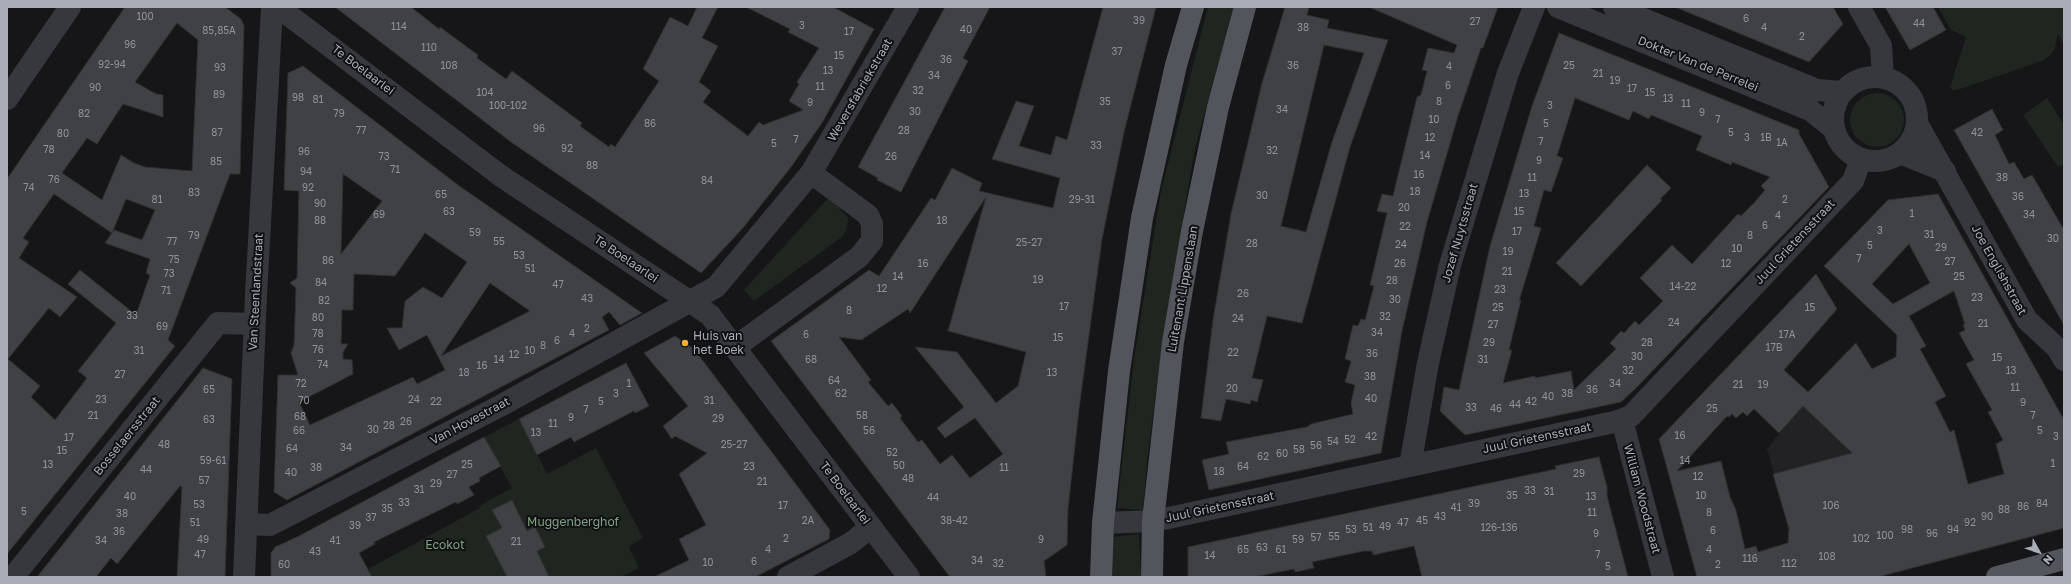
<!DOCTYPE html>
<style>
body{margin:0}
#map{position:relative;width:2071px;height:584px;overflow:hidden;background:#161618;font-family:"Golos Text",sans-serif}
canvas{display:block}
.frame{position:absolute;inset:0;border:8px solid #a8adb8;pointer-events:none}
.north{position:absolute;left:2019px;top:532px;width:40px;height:40px;-webkit-text-stroke:3px #111113;paint-order:stroke;rotate:130deg;font-size:11px;font-weight:700;line-height:16px;text-align:center;color:#a8adb8}
.north::after{content:'';display:block;margin:auto;width:14px;height:18px;background:#a8adb8;clip-path:polygon(50% 0,100% 100%,50% 72%,0 100%)}
</style>
<div id="map">
<canvas width="2071" height="584"></canvas>
<div class="frame"></div>
<div class="north">N</div>
</div>
<script>
const ctx = document.querySelector('canvas').getContext('2d');
ctx.lineJoin = 'round';
function paint(path, color) { ctx.fillStyle = color; ctx.fill(path, 'evenodd'); }
const shape = rows => new Path2D(rows.map(r => 'M' + r).join(''));
function stroke(path, color, width, dash) { ctx.strokeStyle = color; ctx.lineWidth = width; ctx.lineCap = dash ? 'butt' : 'round'; ctx.setLineDash(dash || []); ctx.stroke(path); }
function label(font, color, halo, rows, align = 'center') {
  ctx.font = font + ' "Golos Text",sans-serif'; ctx.lineWidth = 4; ctx.setLineDash([]); ctx.textBaseline = 'middle'; ctx.strokeStyle = halo; ctx.fillStyle = color; for (const [text, x, y, turn = 0] of rows) {
    ctx.save(); ctx.translate(x, y); ctx.rotate((+turn || 0) * Math.PI / 180); ctx.textAlign = isNaN(turn) ? turn : align; if (halo) ctx.strokeText(text, 0, 0); ctx.fillText(text, 0, 0); ctx.restore();
  }
}
paint(shape([
 [1799,384,1807,392,1811,388,1872,448,1938,438,1954,430,1966,475,1881,497,1779,491,1767,449,1790,420,1777,408]
]), '#222225');
paint(shape([
 [1208,7,1234,7,1195,148,1163,337,1147,461,1143,510,1117,508,1134,359,1161,191],
 [1938,7,2064,7,2064,46,2058,33,2055,48,2050,56,2042,61,1957,90,1952,90,1950,87,1966,37,1951,30],
 '1850 120a27 27 0 1 1 54 0a27 27 0 1 1-54 0Z',
 [2047,98,2064,125,2064,164,2058,167,2023,115],
 [829,197,848,218,847,229,842,237,754,301,744,290],
 [519,419,547,474,596,448,643,538,629,547,639,568,621,577,372,577,368,569,480,508,479,506,512,488,484,437],
 [1139,534,1141,577,1112,577,1112,537]
]), '#1e261f');
const building = shape([
 [125,7,225,7,241,19,244,26,240,174,230,174,168,340,175,346,7,554,7,179,125,7],
 [177,23,198,40,192,171,145,167,134,163,121,155,102,200,62,173,87,138,97,144,123,104,163,117,163,95,156,94,135,82,177,23],
 [54,194,112,233,105,243,150,259,146,273,150,275,136,315,80,270,68,284,116,323,78,371,87,378,55,420,31,397,40,386,8,359,49,308,60,317,77,297,19,258,29,242,23,238,54,194],
 [126,199,155,210,142,240,114,230,112,233,126,199],
 [335,7,411,7,439,29,440,27,478,55,477,58,506,79,512,71,582,123,580,126,609,147,611,144,615,147,659,81,643,69,670,17,688,26,697,7,718,7,702,38,718,46,699,82,711,91,703,102,748,136,759,122,763,125,803,110,789,101,799,84,797,82,819,48,788,32,790,29,746,7,833,7,874,29,822,123,791,167,743,228,701,273,511,142,335,7],
 [945,7,990,7,963,58,968,61,901,192,877,180,878,178,858,167,945,7],
 [1103,7,1156,7,1124,132,1102,239,1079,409,1068,509,1067,545,1044,561,1046,577,950,577,771,341,869,270,879,276,931,198,935,200,952,168,982,183,979,191,1053,208,1060,178,992,159,1016,101,1034,106,1019,146,1051,155,1056,136,1067,140,1103,7],
 [986,197,948,331,1026,352,1018,386,996,403,957,352,915,347,964,407,937,428,945,438,975,418,1003,454,970,478,952,455,940,464,922,440,918,442,900,418,902,416,892,403,888,406,868,382,871,380,839,337,861,340,908,309,910,313,986,197],
 [1285,7,1309,7,1307,15,1329,20,1327,28,1388,40,1350,147,1302,323,1267,316,1252,378,1263,380,1257,402,1251,400,1250,404,1226,399,1221,421,1201,418,1213,320,1231,214,1262,83,1285,7],
 [1324,45,1364,53,1332,142,1306,232,1281,226,1324,45],
 [1369,7,1498,7,1483,48,1481,48,1458,116,1427,222,1402,331,1381,453,1209,490,1202,460,1229,454,1226,442,1307,427,1311,424,1353,414,1351,403,1355,385,1345,382,1351,361,1345,359,1353,325,1358,326,1361,319,1365,320,1374,286,1370,285,1387,213,1377,211,1382,194,1393,196,1417,97,1421,95,1427,71,1422,70,1428,48,1454,53,1457,45,1369,7],
 [1675,7,1833,7,1843,24,1809,62,1675,7],
 [1885,7,1933,7,1946,30,1910,50,1885,7],
 [1559,33,1799,130,1799,134,1829,187,1637,387,1621,402,1465,435,1440,411,1444,387,1459,390,1490,246,1532,106,1559,33],
 [1575,98,1629,120,1633,111,1649,119,1651,115,1702,136,1696,150,1731,165,1732,162,1770,177,1761,186,1765,190,1754,203,1741,216,1738,214,1692,264,1672,245,1640,278,1663,301,1639,325,1635,321,1624,333,1621,331,1610,343,1616,349,1574,390,1571,371,1535,378,1535,376,1503,383,1512,350,1509,350,1521,300,1519,301,1541,228,1534,226,1544,190,1551,192,1563,158,1557,156,1575,98],
 [303,66,458,185,642,313,620,325,609,312,602,317,609,330,287,500,274,492,278,375,298,375,291,353,294,345,296,288,290,283,297,278,299,191,284,190,288,73,303,66],
 [343,174,382,201,341,254,343,174],
 [425,233,467,262,442,298,423,287,405,301,402,328,387,328,399,350,427,335,445,370,417,384,413,377,310,425,299,402,353,374,352,360,343,359,343,352,348,344,341,344,342,310,353,310,354,274,395,276,425,233],
 [490,283,530,311,441,356,490,283],
 [1992,109,2003,130,1995,135,2009,164,2014,162,2024,179,2032,175,2064,230,2064,325,1954,130,1992,109],
 [1647,165,1671,188,1660,199,1662,200,1581,286,1556,263,1647,165],
 [1938,194,2064,420,2064,528,1878,577,1697,577,1659,439,1816,274,1837,309,1784,370,1808,392,1856,343,1872,369,1896,357,1897,335,1824,266,1888,200,1938,194],
 [1909,244,1930,283,1893,304,1872,284,1909,244],
 [1954,291,1965,324,1963,325,1965,330,1959,333,1974,360,1966,364,1992,410,1988,412,2003,440,1996,444,2004,474,1968,484,1954,430,1950,432,1935,402,1946,396,1920,349,1926,346,1909,316,1954,291],
 [1803,406,1852,453,1773,474,1789,529,1788,543,1758,552,1756,546,1745,549,1736,510,1730,497,1721,461,1677,471,1727,416,1729,417,1732,414,1736,418,1743,412,1747,416,1754,409,1779,433,1803,406],
 [675,336,694,349,765,443,830,530,829,539,755,577,654,577,689,560,679,539,706,525,679,474,707,453,675,436,672,439,663,426,688,406,644,353,675,336],
 [626,363,649,406,635,413,634,411,574,442,571,437,537,455,519,419,626,363],
 [203,368,232,379,225,577,177,577,182,487,180,486,117,564,111,558,96,577,37,577,203,368],
 [484,437,501,466,479,478,480,481,469,487,474,495,457,504,456,502,374,542,375,544,359,553,372,577,271,577,271,553,275,547,297,537,484,437],
 [1599,457,1607,487,1607,496,1628,577,1422,577,1414,546,1373,555,1372,551,1364,551,1312,562,1314,568,1295,572,1294,569,1254,577,1188,577,1188,547,1556,469,1555,466,1599,457],
 [512,500,527,531,535,527,545,547,537,551,549,577,507,577,486,536,502,528,492,510,512,500]
]);
paint(building, '#404145');
stroke(building, '#303034', 1);
stroke(shape([
 [278,7,501,176,710,315,909,577],
 [1558,7,1810,110,1834,129],
 [1614,7,1817,90,1842,92],
 [1859,7,1881,46,1883,77],
 '1833 119a42 42 0 1 1 84 0a42 42 0 1 1-84 0Z',
 [7,99,70,7],
 [1917,123,2027,320,2057,348,2064,360],
 [1900,153,1945,171],
 [735,347,859,257,872,241,872,224,868,215,811,173],
 [1622,420,1663,577],
 [1410,466,1428,363,1450,265,1508,73,1534,7],
 [1103,523,1153,521,1178,516,1614,422,1631,416,1853,181,1861,159],
 [246,524,270,525,500,406,716,287,811,173,908,7],
 [13,577,218,323,254,324],
 [244,577,256,295,272,7],
 [788,577,851,543,871,527]
]), '#37383d', 22);
stroke(shape([
 [1101,577,1103,523,1119,371,1142,218,1176,65,1193,7],
 [1152,577,1153,521,1173,342,1192,231,1218,107,1245,7],
 [1997,577,2064,559]
]), '#53555c', 22);
for (const [x, y, r, color] of [
 [685,343,4,"#f2b134"]
]) { const dot = new Path2D(); dot.arc(x, y, r, 0, 2 * Math.PI); ctx.fillStyle = color; ctx.fill(dot); stroke(dot, '#111113', 1.5); }
label('10px', '#8e929b', null, [
 ["100",145,17],
 ["6",1746,19],
 ["39",1139,21],
 ["27",1475,22],
 ["44",1919,24],
 ["3",802,26],
 ["114",399,27],
 ["38",1303,28],
 ["4",1764,28],
 ["40",966,30],
 ["85,85A",219,31],
 ["17",849,32],
 ["2",1802,37],
 ["96",130,45],
 ["110",429,48],
 ["37",1117,52],
 ["15",839,56],
 ["36",946,60],
 ["92-94",112,65],
 ["108",449,66],
 ["36",1293,66],
 ["25",1569,66],
 ["4",1449,67],
 ["93",220,68],
 ["13",828,71],
 ["21",1598,74],
 ["34",934,76],
 ["19",1615,81],
 ["6",1448,86],
 ["11",820,87],
 ["90",95,88],
 ["17",1632,89],
 ["32",918,91],
 ["104",485,93],
 ["15",1650,93],
 ["89",219,95],
 ["98",298,98],
 ["13",1668,99],
 ["81",318,100],
 ["35",1105,102],
 ["8",1439,102],
 ["9",810,103],
 ["11",1686,104],
 ["100-102",508,106],
 ["3",1550,106],
 ["34",1282,110],
 ["30",915,112],
 ["9",1702,113],
 ["82",84,114],
 ["79",339,114],
 ["10",1434,120],
 ["7",1718,120],
 ["86",650,124],
 ["5",1546,124],
 ["96",539,129],
 ["77",361,131],
 ["28",904,131],
 ["87",217,133],
 ["5",1731,133],
 ["42",1977,133],
 ["80",63,134],
 ["12",1430,138],
 ["3",1747,138],
 ["1B",1766,138],
 ["7",796,140],
 ["7",1541,142],
 ["1A",1782,143],
 ["5",774,144],
 ["33",1096,146],
 ["92",567,149],
 ["78",49,150],
 ["32",1272,151],
 ["96",304,152],
 ["14",1425,156],
 ["73",384,157],
 ["26",891,157],
 ["9",1539,161],
 ["85",216,162],
 ["88",592,166],
 ["71",395,170],
 ["94",306,172],
 ["16",1419,175],
 ["11",1532,178],
 ["38",2002,178],
 ["76",54,180],
 ["84",707,181],
 ["74",29,188],
 ["92",308,188],
 ["18",1415,192],
 ["83",194,193],
 ["13",1524,194],
 ["65",441,195],
 ["30",1262,196],
 ["36",2018,197],
 ["81",157,200],
 ["29-31",1082,200],
 ["2",1785,200],
 ["90",320,204],
 ["20",1404,208],
 ["63",449,212],
 ["15",1519,212],
 ["1",1912,214],
 ["69",379,215],
 ["34",2029,215],
 ["4",1778,216],
 ["88",320,221],
 ["18",942,221],
 ["6",1765,226],
 ["22",1405,227],
 ["3",1880,231],
 ["17",1517,232],
 ["59",475,233],
 ["31",1929,235],
 ["79",194,236],
 ["8",1750,236],
 ["30",2053,239],
 ["77",172,242],
 ["55",499,242],
 ["25-27",1029,243],
 ["28",1252,244],
 ["24",1401,245],
 ["5",1870,246],
 ["29",1941,248],
 ["10",1737,249],
 ["19",1508,252],
 ["53",519,256],
 ["7",1859,259],
 ["75",174,260],
 ["86",328,261],
 ["27",1950,262],
 ["16",923,264],
 ["26",1400,264],
 ["12",1726,264],
 ["51",530,269],
 ["21",1507,272],
 ["73",169,274],
 ["14",898,277],
 ["25",1959,277],
 ["19",1038,280],
 ["28",1392,281],
 ["84",321,283],
 ["47",558,285],
 ["14-22",1683,287],
 ["12",882,289],
 ["23",1500,290],
 ["71",166,291],
 ["26",1243,294],
 ["23",1977,298],
 ["43",587,299],
 ["30",1395,300],
 ["82",324,301],
 ["17",1064,307],
 ["25",1498,308],
 ["15",1810,308],
 ["8",849,311],
 ["33",132,316],
 ["32",1385,317],
 ["80",318,318],
 ["24",1238,319],
 ["24",1674,323],
 ["21",1983,324],
 ["27",1493,325],
 ["69",162,327],
 ["2",587,329],
 ["34",1377,333],
 ["78",318,334],
 ["4",572,334],
 ["6",806,335],
 ["17A",1787,335],
 ["15",1058,338],
 ["6",557,341],
 ["29",1489,343],
 ["28",1647,343],
 ["8",543,346],
 ["17B",1774,348],
 ["76",318,350],
 ["31",139,351],
 ["10",530,351],
 ["22",1233,353],
 ["36",1372,354],
 ["12",514,355],
 ["30",1637,357],
 ["15",1997,358],
 ["14",499,360],
 ["68",811,360],
 ["31",1483,360],
 ["74",323,365],
 ["16",482,366],
 ["32",1628,371],
 ["13",2011,371],
 ["18",464,373],
 ["13",1052,373],
 ["27",120,375],
 ["38",1370,377],
 ["64",834,381],
 ["72",301,384],
 ["1",629,384],
 ["34",1615,384],
 ["21",1738,385],
 ["19",1763,385],
 ["11",2015,388],
 ["20",1232,389],
 ["65",209,390],
 ["36",1592,390],
 ["3",616,394],
 ["62",841,394],
 ["38",1567,394],
 ["40",1548,397],
 ["40",1371,399],
 ["23",101,400],
 ["24",414,400],
 ["70",304,401],
 ["31",709,401],
 ["22",436,402],
 ["5",601,402],
 ["42",1531,402],
 ["9",2023,403],
 ["44",1515,405],
 ["33",1471,408],
 ["46",1496,409],
 ["25",1712,409],
 ["7",586,410],
 ["21",93,416],
 ["58",862,416],
 ["7",2033,416],
 ["68",300,417],
 ["9",571,418],
 ["29",718,419],
 ["63",209,420],
 ["26",406,422],
 ["11",553,424],
 ["28",389,426],
 ["30",373,430],
 ["66",299,431],
 ["56",869,431],
 ["5",2040,431],
 ["13",536,433],
 ["16",1680,436],
 ["42",1371,437],
 ["3",2056,437],
 ["17",69,438],
 ["52",1350,440],
 ["54",1333,442],
 ["48",164,445],
 ["25-27",734,445],
 ["56",1316,446],
 ["34",346,448],
 ["64",292,449],
 ["58",1299,450],
 ["15",62,451],
 ["52",892,453],
 ["60",1282,454],
 ["62",1263,457],
 ["59-61",213,461],
 ["14",1685,461],
 ["1",2053,464],
 ["13",48,465],
 ["25",467,465],
 ["50",899,466],
 ["23",749,467],
 ["64",1243,467],
 ["38",316,468],
 ["11",1004,468],
 ["44",146,470],
 ["18",1219,472],
 ["40",291,473],
 ["29",1579,474],
 ["27",452,475],
 ["12",1698,477],
 ["48",908,479],
 ["57",204,481],
 ["21",762,482],
 ["29",436,484],
 ["31",419,490],
 ["33",1530,491],
 ["31",1549,492],
 ["35",1512,496],
 ["10",1701,496],
 ["40",130,497],
 ["13",1591,497],
 ["44",933,498],
 ["33",404,503],
 ["39",1474,504],
 ["84",2042,504],
 ["53",199,505],
 ["17",783,506],
 ["106",1831,506],
 ["86",2023,507],
 ["41",1456,508],
 ["35",387,509],
 ["88",2004,510],
 ["5",24,512],
 ["11",1592,513],
 ["8",1709,513],
 ["38",122,514],
 ["43",1440,517],
 ["90",1987,517],
 ["37",371,518],
 ["2A",808,521],
 ["38-42",954,521],
 ["45",1422,521],
 ["51",195,523],
 ["47",1403,523],
 ["92",1970,523],
 ["39",355,526],
 ["49",1385,527],
 ["51",1368,528],
 ["126-136",1499,528],
 ["53",1351,530],
 ["98",1907,530],
 ["94",1953,530],
 ["6",1713,531],
 ["36",119,532],
 ["9",1596,534],
 ["96",1932,534],
 ["100",1885,536],
 ["55",1334,537],
 ["57",1316,538],
 ["2",786,539],
 ["102",1861,539],
 ["49",203,540],
 ["9",1041,540],
 ["59",1298,540],
 ["34",101,541],
 ["41",335,541],
 ["21",516,542],
 ["63",1262,548],
 ["4",768,550],
 ["65",1243,550],
 ["61",1281,550],
 ["4",1709,550],
 ["43",315,552],
 ["47",200,555],
 ["7",1598,555],
 ["14",1210,556],
 ["108",1827,557],
 ["116",1750,559],
 ["34",977,561],
 ["6",754,562],
 ["10",708,563],
 ["32",998,564],
 ["112",1789,564],
 ["60",284,565],
 ["2",1718,565],
 ["5",1608,567]
]);
label('12px', '#a8adb8', '#111113', [
 ["Dokter Van de Perrelei",1698,64,22],
 ["Te Boelaarlei",363,70,37],
 ["Weversfabriekstraat",860,90,-60],
 ["Jozef Nuytsstraat",1460,233,-74],
 ["Juul Grietensstraat",1795,242,-47],
 ["Te Boelaarlei",626,259,34],
 ["Joe Englishstraat",1999,270,61],
 ["Luitenant Lippenslaan",1183,289,-80],
 ["Van Steenlandstraat",256,292,-87],
 ["Van Hovestraat",470,421,-28],
 ["Bosselaersstraat",127,436,-51],
 ["Juul Grietensstraat",1537,438,-12],
 ["Te Boelaarlei",845,493,53],
 ["William Woodstraat",1642,499,75],
 ["Juul Grietensstraat",1220,507,-12]
]);
label('12px', '#a8adb8', '#111113', [
 ["Huis van",693,336],
 ["het Boek",693,350]
], 'left');
label('12px', '#7fa381', '#111113', [
 ["Muggenberghof",573,522],
 ["Ecokot",445,545]
]);
</script>
